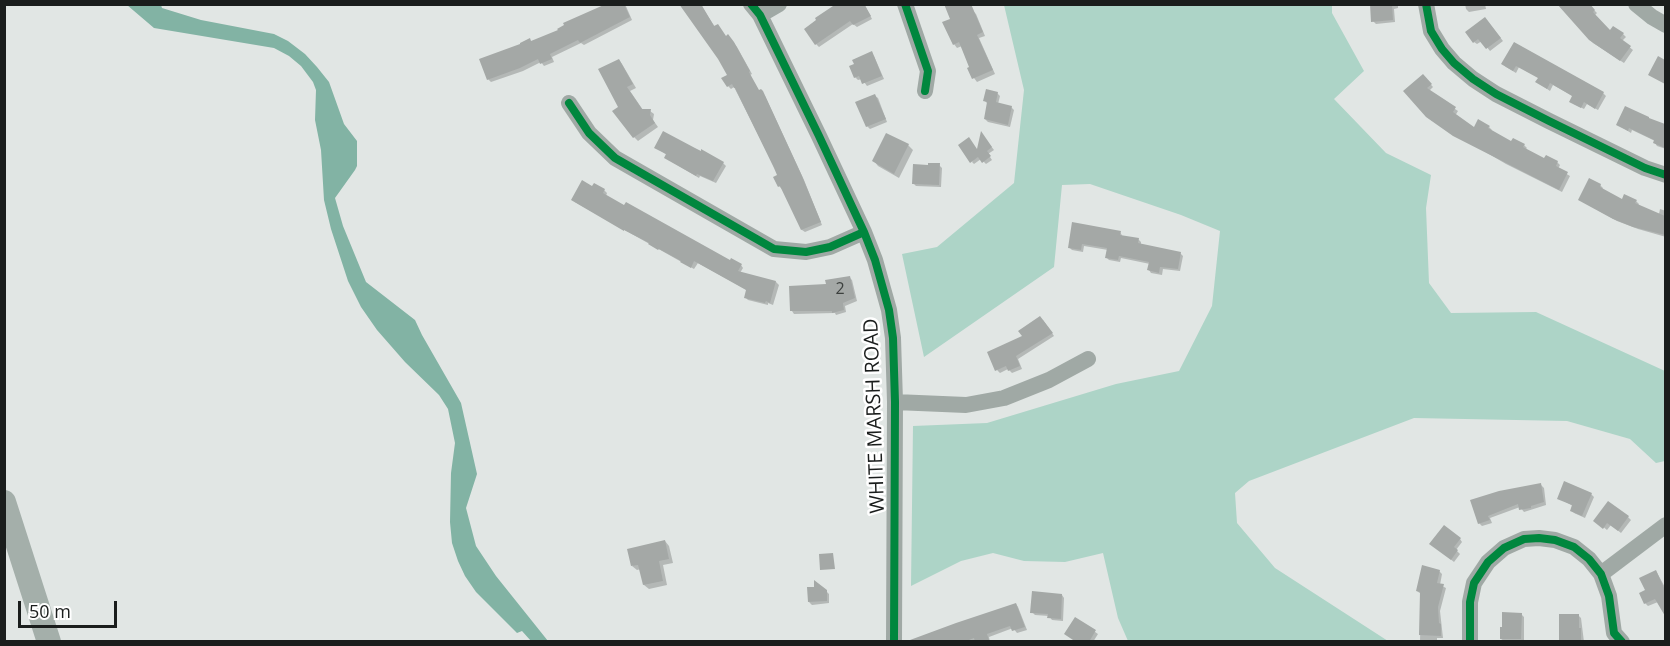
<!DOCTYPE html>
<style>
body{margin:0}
#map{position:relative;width:1670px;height:646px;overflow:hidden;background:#e1e6e4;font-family:"Open Sans",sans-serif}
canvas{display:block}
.frame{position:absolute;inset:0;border:6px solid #1a1d1c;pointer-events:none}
.scale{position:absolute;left:18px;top:601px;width:99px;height:27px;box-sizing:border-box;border:3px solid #1a1d1c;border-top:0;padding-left:8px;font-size:18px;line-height:21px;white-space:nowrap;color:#1a1d1c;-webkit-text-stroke:4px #fff;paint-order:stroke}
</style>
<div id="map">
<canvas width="1670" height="646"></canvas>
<div class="frame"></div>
<div class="scale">50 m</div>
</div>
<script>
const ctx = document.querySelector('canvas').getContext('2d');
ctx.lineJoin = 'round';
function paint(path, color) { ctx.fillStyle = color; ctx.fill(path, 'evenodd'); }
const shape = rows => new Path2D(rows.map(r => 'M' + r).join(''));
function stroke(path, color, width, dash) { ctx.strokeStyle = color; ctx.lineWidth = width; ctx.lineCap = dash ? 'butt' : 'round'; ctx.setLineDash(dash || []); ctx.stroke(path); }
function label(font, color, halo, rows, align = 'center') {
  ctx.font = font + ' "Open Sans",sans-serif'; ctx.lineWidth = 5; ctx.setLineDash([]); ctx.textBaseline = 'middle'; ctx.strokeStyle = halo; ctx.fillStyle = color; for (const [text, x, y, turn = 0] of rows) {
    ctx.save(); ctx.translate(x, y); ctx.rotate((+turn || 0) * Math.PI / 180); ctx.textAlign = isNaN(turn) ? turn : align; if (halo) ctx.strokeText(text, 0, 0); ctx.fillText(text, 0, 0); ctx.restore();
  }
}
paint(shape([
 [1004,5,1332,5,1332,13,1364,71,1334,99,1386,153,1431,175,1426,208,1429,283,1451,313,1536,312,1665,371,1665,461,1656,463,1630,439,1567,421,1414,418,1249,481,1235,493,1237,523,1275,568,1388,641,1128,641,1118,618,1103,553,1065,562,1024,561,993,553,961,561,911,586,913,426,987,423,1116,384,1179,371,1212,306,1220,231,1181,215,1090,184,1062,185,1054,267,924,357,902,254,937,247,1014,183,1024,90]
]), '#add4c7');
paint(shape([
 [127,5,161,5,162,8,201,20,274,34,288,41,305,54,317,67,329,82,344,124,357,141,357,166,355,170,335,198,343,226,366,282,415,320,422,335,461,403,477,474,466,508,476,546,496,576,548,641,531,641,522,631,517,633,476,592,465,576,458,561,452,543,450,522,451,473,455,443,448,409,439,395,405,362,377,330,361,307,348,281,331,229,324,200,321,150,315,120,316,90,313,82,301,66,289,56,274,48,154,28]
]), '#82b3a4');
paint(shape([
 [608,4,625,4,632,20,584,45,581,43,552,57,554,62,544,66,541,62,523,71,491,82,488,79,532,42,560,31],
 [681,4,703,4,702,7,715,27,726,37,731,39,737,47,752,74,750,75,759,92,765,96,804,180,822,225,805,232,802,230,783,188,782,189,779,186,779,176,734,87,731,89,728,86,729,75,719,58],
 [843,4,866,4,865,5,872,19,857,27,853,24,819,47,816,44],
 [1372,4,1398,4,1398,8,1394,9,1395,22,1376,24,1373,21],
 [1465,4,1485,4,1486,9,1469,12,1466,9],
 [1558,4,1588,4,1597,13,1594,16,1610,33,1623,34,1626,37,1622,41,1633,50,1624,63,1593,43],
 [973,11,976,14,985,36,979,38,995,74,977,82,974,78,969,68,971,68,962,46,957,48,954,44],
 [1488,22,1503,41,1490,51,1482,41,1477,44,1474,42],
 [1514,44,1603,93,1606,96,1598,110,1587,104,1584,109,1574,104,1573,96,1553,85,1550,91,1537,82,1539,78,1519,67,1516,73,1506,67,1503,64],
 [871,53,874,56,884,79,867,86,862,79,858,80,855,77],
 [619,60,622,64,636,88,630,91,643,110,650,111,654,114,653,120,658,127,638,141,634,137,620,107],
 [1423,76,1433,87,1429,91,1455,109,1458,111,1455,116,1474,129,1489,127,1492,130,1491,131,1512,143,1524,145,1527,148,1525,150,1545,160,1557,162,1560,165,1558,169,1570,176,1562,192,1506,164,1431,120],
 [997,93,1000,96,998,104,1011,107,1014,110,1010,127,988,122,985,119,988,104,985,101],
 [875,96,878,98,887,122,870,129,867,126],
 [1651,121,1666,126,1666,149,1657,146,1655,143,1655,141,1632,130,1631,133,1618,125],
 [983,136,994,150,988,154,992,160,986,164,981,159,974,164,972,162,978,152],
 [908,145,913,150,899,178,878,166,874,161],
 [655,147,723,163,726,166,716,183,700,176,699,178,669,160,667,155],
 [939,165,942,168,941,187,916,186,913,183],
 [1600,185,1603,188,1602,190,1623,201,1636,201,1639,204,1638,206,1659,214,1660,209,1666,211,1666,237,1638,229,1617,221,1580,200],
 [593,188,604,190,607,193,606,196,730,262,741,265,743,268,740,273,776,282,779,285,773,305,768,303,768,305,748,300,745,297,747,290,698,263,694,269,575,202],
 [1120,232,1123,237,1138,239,1141,242,1141,245,1180,253,1183,256,1180,271,1163,269,1162,275,1151,273,1149,270,1150,264,1121,258,1120,262,1109,260,1106,257,1108,250,1084,246,1083,252,1072,250,1069,247],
 [849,277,852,280,857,301,845,306,846,312,836,315,835,313,794,314,792,311],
 [1043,320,1054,336,1018,359,1022,369,1012,373,1008,369,1000,373,997,370,1024,336],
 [1541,485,1544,488,1546,505,1524,512,1520,507,1490,518,1492,523,1482,526,1479,523,1472,501],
 [1591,494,1594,497,1585,518,1574,513,1572,510,1573,506,1558,498],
 [1628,517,1631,520,1621,533,1611,525,1607,530,1595,520],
 [1460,539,1462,542,1456,550,1460,554,1454,562,1434,546],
 [665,541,669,546,673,563,663,565,667,585,649,589,644,585,641,569,637,570,632,566],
 [1439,571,1442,574,1440,585,1446,588,1440,611,1443,638,1437,638,1437,642,1420,642,1421,594,1417,591],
 [1656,571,1666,589,1666,614,1658,602,1648,606,1645,603,1647,591],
 [826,591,829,594,829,603,812,605,809,602],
 [1062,595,1064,598,1063,621,1052,620,1049,616,1035,615,1032,612],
 [1016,604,1018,607,1027,630,1017,633,1013,628,989,637,990,642,921,642],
 [1521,614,1524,617,1524,642,1504,641,1501,639],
 [1578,615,1581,618,1584,642,1561,642,1561,635],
 [1076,619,1098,634,1093,642,1074,642]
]), '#0003');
paint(shape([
 [606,4,624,4,630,17,580,43,578,40,550,54,552,59,540,64,538,59,520,68,487,80,479,59,520,44,520,43,530,38,531,41,558,30,557,29,564,25,563,23],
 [679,4,701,4,714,26,718,24,726,36,728,34,734,42,750,71,749,72,759,90,761,89,763,91,802,176,821,222,801,230,780,186,778,187,773,177,777,175,774,168,735,88,734,88,732,84,727,87,721,78,727,75,718,59],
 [836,4,864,4,871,16,853,25,850,21,815,45,804,29,816,20,815,18],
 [944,4,971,4,983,32,977,35,993,70,972,79,967,68,969,67,959,42,953,45,942,22,950,19],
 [1370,4,1392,4,1393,20,1371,22],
 [1557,4,1590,4,1595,10,1593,12,1610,30,1613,26,1624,33,1620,38,1631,46,1620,61,1589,40],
 [1485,17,1501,38,1486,49,1478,39,1473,43,1465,32],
 [1514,42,1604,92,1595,109,1584,102,1581,108,1569,102,1572,96,1550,83,1547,89,1535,82,1538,78,1516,66,1513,71,1501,64],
 [872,51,882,76,862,84,859,76,854,78,849,66,854,64,852,60],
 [1658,56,1665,60,1665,84,1648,75],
 [619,59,633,84,627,87,642,109,651,109,650,115,655,123,633,138,612,111,618,107,598,69],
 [1423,74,1432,84,1427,88,1456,107,1453,112,1474,127,1478,119,1490,126,1488,128,1511,141,1513,138,1525,144,1523,147,1544,158,1546,155,1558,161,1556,166,1568,172,1559,190,1453,136,1426,117,1403,91],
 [986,89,998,92,996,102,1012,106,1008,125,984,119,987,102,983,101],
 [875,94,886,119,866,127,855,102],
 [1625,106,1649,117,1649,118,1665,124,1665,148,1653,143,1654,140,1629,128,1628,131,1616,125],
 [663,131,695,148,701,151,701,149,724,162,713,181,697,174,696,176,664,158,666,154,654,148],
 [981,131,992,147,987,151,991,156,982,163,978,157,970,163,958,145,969,137,977,149],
 [886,133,909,144,894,174,872,161],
 [928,163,940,163,939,185,912,184,913,164,928,165],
 [1589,178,1601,184,1600,187,1622,199,1624,194,1637,200,1635,203,1665,216,1665,235,1633,227,1613,219,1578,200],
 [582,180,592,186,594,183,605,189,603,193,624,205,626,202,730,260,731,258,742,264,738,271,776,281,770,303,766,301,765,303,744,298,746,290,694,261,691,268,680,262,681,261,659,249,658,250,648,244,649,243,624,230,624,231,571,200],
 [1072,222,1121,231,1120,235,1139,238,1138,243,1181,252,1178,269,1160,267,1159,273,1147,270,1149,262,1119,256,1118,260,1105,258,1107,248,1082,244,1081,250,1068,248],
 [850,276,855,298,843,303,844,310,832,313,832,311,790,311,789,286,826,284,825,280],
 [1040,316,1053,333,1016,356,1020,366,1008,371,1006,366,995,371,987,352,1022,336,1018,331],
 [1564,481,1592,493,1582,516,1570,511,1572,505,1557,499],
 [1541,483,1544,502,1531,506,1531,508,1519,510,1518,504,1488,516,1490,520,1478,524,1470,500,1499,491],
 [1608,501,1629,516,1618,531,1607,523,1603,529,1593,521],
 [1444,525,1461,538,1454,547,1458,550,1451,560,1429,544],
 [665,540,669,559,659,561,663,581,643,585,638,565,631,566,627,549],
 [833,553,835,569,820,570,819,554],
 [1422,565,1440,570,1437,583,1444,584,1438,607,1439,623,1441,624,1441,636,1419,635,1420,592,1416,591],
 [1656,570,1665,590,1665,616,1655,599,1644,604,1639,593,1645,590,1639,578],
 [814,580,827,590,827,601,808,602,807,587,814,587],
 [1032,591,1062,594,1061,619,1047,618,1048,614,1030,613],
 [1016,603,1025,627,1012,631,1010,626,987,634,989,640,983,642,975,642,974,638,964,642,911,642,910,640,956,623],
 [1502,612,1522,613,1521,639,1500,639,1500,627,1502,627],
 [1559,614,1579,614,1579,628,1581,628,1581,640,1559,640],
 [1075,617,1096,630,1089,642,1076,642,1064,634]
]), '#a4a8a6');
stroke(shape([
 [751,4,760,15,819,136,864,232,875,260,889,310,893,338,895,402,894,642],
 [905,4,928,71,925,91],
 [1426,4,1431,31,1442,49,1454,63,1473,79,1496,94,1549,121,1645,168,1666,175],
 [1636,4,1652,17,1666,25],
 [760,15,779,4],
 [569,103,589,133,615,158,774,249,806,252,830,247,864,232],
 [895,402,966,405,1004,398,1049,380,1088,359],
 [1601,574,1666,525],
 [1470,642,1470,602,1474,583,1488,562,1504,548,1524,539,1539,538,1555,540,1574,547,1589,559,1601,574,1609,596,1614,633,1622,642]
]), '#a0a9a5', 16);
stroke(shape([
 [4,502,49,642]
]), '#a4afaa', 24);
stroke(shape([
 [751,4,760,15,819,136,864,232,875,260,889,310,893,338,895,402,894,642],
 [905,4,928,71,925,91],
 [1426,4,1431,31,1442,49,1454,63,1473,79,1496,94,1549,121,1645,168,1666,175],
 [569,103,589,133,615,158,774,249,806,252,830,247,864,232],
 [1470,642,1470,602,1474,583,1488,562,1504,548,1524,539,1539,538,1555,540,1574,547,1589,559,1601,574,1609,596,1614,633,1622,642]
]), '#00873e', 8);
label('16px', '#3c403e', null, [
 ["2",840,289]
]);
label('20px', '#1a1d1c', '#fff', [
 ["WHITE MARSH ROAD",875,416,-92]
]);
</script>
